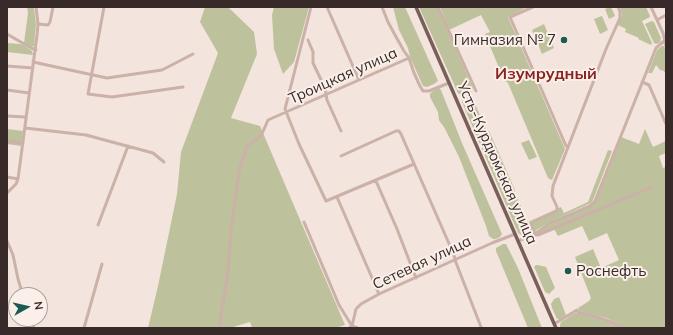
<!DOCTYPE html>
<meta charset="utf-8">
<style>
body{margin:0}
#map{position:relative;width:673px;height:335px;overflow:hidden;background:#f3e4dd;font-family:Mulish,sans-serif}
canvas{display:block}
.frame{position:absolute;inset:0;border:8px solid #382a29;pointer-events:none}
.north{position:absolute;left:8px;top:287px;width:40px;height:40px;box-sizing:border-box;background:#faefe9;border:1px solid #aca09c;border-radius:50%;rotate:82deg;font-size:11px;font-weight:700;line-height:16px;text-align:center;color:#382a29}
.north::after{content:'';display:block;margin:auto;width:14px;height:18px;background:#1d5b52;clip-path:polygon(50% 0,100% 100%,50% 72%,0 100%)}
</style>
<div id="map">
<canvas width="673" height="335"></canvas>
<div class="frame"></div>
<div class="north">N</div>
</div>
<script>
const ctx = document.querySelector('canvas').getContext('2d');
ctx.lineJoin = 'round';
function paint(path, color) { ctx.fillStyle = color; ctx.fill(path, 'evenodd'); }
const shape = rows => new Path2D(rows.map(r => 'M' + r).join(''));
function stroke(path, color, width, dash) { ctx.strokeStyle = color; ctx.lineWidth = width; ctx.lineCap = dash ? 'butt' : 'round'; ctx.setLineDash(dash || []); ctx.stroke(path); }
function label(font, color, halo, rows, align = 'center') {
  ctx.font = font + ' Mulish,sans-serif'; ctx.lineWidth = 4; ctx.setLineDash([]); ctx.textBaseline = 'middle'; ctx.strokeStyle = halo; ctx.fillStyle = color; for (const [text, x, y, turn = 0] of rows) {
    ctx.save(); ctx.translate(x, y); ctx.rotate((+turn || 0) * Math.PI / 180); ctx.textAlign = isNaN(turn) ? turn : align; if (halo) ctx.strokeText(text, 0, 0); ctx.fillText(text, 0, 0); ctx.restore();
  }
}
paint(shape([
 [27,7,34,7,35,16,36,24,34,46,31,47,24,43,28,13],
 [205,7,228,7,254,32,257,54,231,118,260,126,345,325,335,328,252,328,250,322,230,328,148,328,158,286,177,194,181,152,218,53,200,22],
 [274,7,309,7,294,62,283,74,274,49,272,15],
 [393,7,405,7,436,76,438,81,434,84,427,87,423,86,410,57,408,48,399,30],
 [419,7,437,7,473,88,472,91,471,92,462,96,458,93],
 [440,7,527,7,508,17,565,149,552,180,548,178,508,83,504,80,485,34,490,32,481,15,451,29,449,29],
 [610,7,611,7,615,16,609,19,605,9],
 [620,7,646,7,650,16,650,17,642,21,652,43,651,45,638,39,639,38,625,32,626,29,618,25,622,15],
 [602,16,608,30,600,34,594,19],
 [652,21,654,22,661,38,660,42,657,44,654,43,645,24],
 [544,24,554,48,542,54,532,30],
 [7,43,20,44,23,45,32,51,33,55,7,52],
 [662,46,664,46,666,50,666,75,664,71,660,70,656,65,652,73,648,73,657,50],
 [439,88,441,90,462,143,502,234,500,237,496,239,493,239,489,236,486,226,459,157,444,127,441,123,440,122,439,120,438,112,430,97,430,94,432,92],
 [471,95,487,131,489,131,515,190,515,193,528,222,561,207,564,213,588,202,608,150,612,151,593,200,591,203,549,222,532,233,526,236,523,236,518,233,462,102,464,98],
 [7,129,23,131,21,146,7,144],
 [645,129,653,147,666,141,666,153,659,156,663,168,666,167,666,328,625,328,615,322,606,318,580,311,579,310,578,308,589,301,591,298,575,257,593,249,601,268,619,260,607,233,589,241,582,226,558,236,554,229,528,240,551,224,595,202,599,194,621,137,639,144],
 [529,140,537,157,529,160,521,143],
 [503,244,506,244,518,268,542,328,528,328,496,251,496,248],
 [536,265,538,265,546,267,555,288,549,294,545,292,535,269,534,267],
 [559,297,566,315,560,319,557,319,552,308,551,304,554,299],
 [575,313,579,313,593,317,613,324,621,328,560,328,560,325,561,322]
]), '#bec29c');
stroke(shape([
 [104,7,88,94,112,97,183,87],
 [311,7,285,109,299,144,326,201,414,164],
 [327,7,359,80],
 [382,7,388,22,395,35,404,51,409,58,414,73,420,86,423,91,429,91,449,83],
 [438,7,476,91],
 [533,7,510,17,566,146,568,146],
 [651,7,663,33,666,46],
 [657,20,666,15],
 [38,24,48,25,50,22,53,7],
 [7,34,31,48,36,50],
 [308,40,313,52,313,63,325,88,327,100,341,131],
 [33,62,107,78,162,70,193,54],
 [7,66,33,68],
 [642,82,649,85,666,124],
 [7,90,29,93],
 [7,116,26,117],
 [25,128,86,135,153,153,164,162],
 [7,141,23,143],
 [341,156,396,131,399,131,401,134,454,255,455,260,481,327],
 [7,177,18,179],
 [376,181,397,229,416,278],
 [7,193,16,184,18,179,37,35,38,24,36,7],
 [337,197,379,294],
 [304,222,339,305,352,326,358,328],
 [98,225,128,146],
 [535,234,531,225,533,222,555,212,557,210,557,207,552,196,553,186,606,49,620,18,620,12,618,7],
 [535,234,538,235,652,187],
 [7,241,13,255,18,279,23,295],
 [518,241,535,234,550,223,590,206,595,201,656,48,664,41],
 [32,319,34,328],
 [554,324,577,310,578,312,594,316,614,323,623,328],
 [84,328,102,264],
 [219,328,228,273,231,230,240,167,247,146,261,136,268,120,409,58],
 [349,328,352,326,356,309,361,304,379,294,492,243,515,234]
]), '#cbb1a8', 3);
stroke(shape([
 [416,7,556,328]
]), '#7a5e59', 3.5);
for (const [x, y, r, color] of [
 [564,40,4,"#1d5b52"],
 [568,271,4,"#1d5b52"]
]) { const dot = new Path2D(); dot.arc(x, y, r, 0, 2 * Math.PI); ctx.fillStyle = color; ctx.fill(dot); stroke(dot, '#faefe9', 1.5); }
label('15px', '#382a29', '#faefe9', [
 ["Гимназия № 7",556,40],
 ["Роснефть",576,271,"left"]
], 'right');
label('15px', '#382a29', '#faefe9', [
 ["Троицкая улица",343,76,-24],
 ["Усть-Курдюмская улица",497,163,66],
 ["Сетевая улица",422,263,-25]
]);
label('bold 16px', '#892320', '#faefe9', [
 ["Изумрудный",546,74]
]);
</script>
